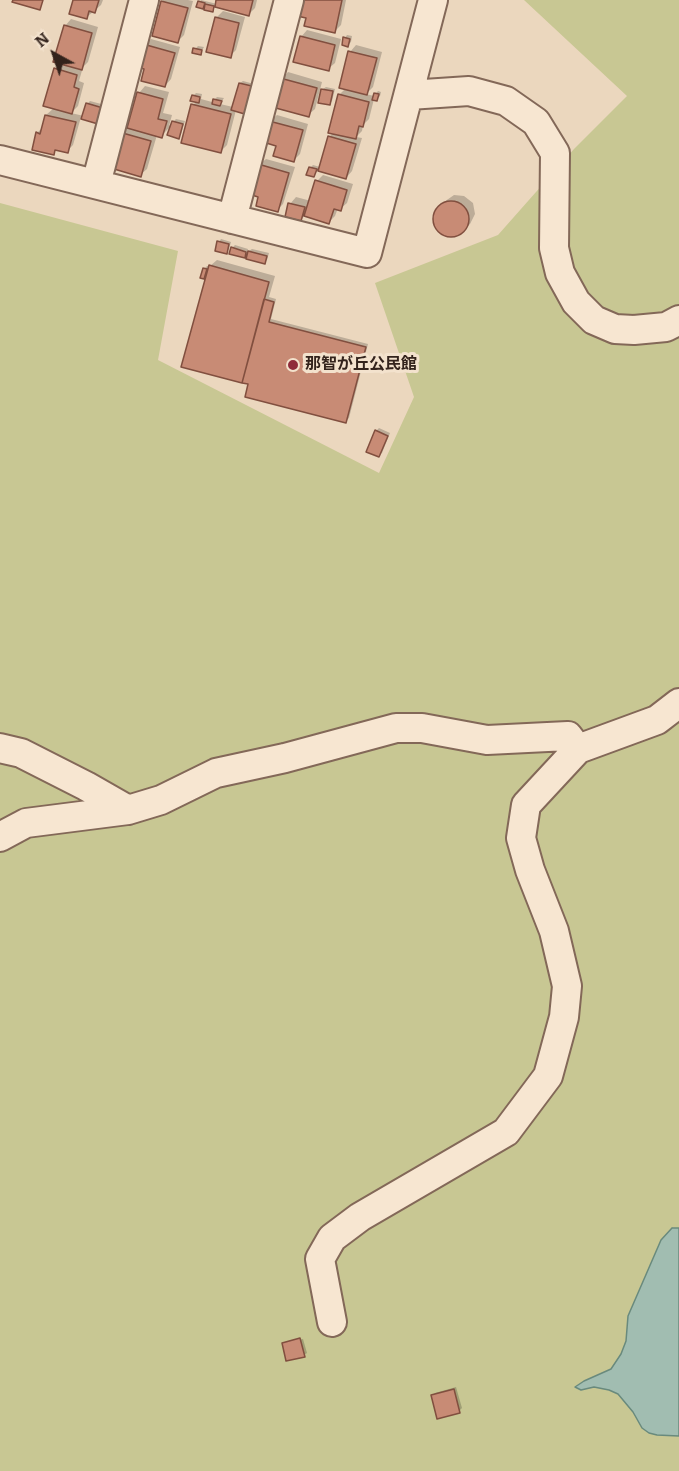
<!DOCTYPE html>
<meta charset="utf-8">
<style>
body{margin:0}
#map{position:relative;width:679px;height:1471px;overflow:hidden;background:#ebd7be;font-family:Bitter,serif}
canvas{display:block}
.north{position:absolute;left:24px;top:24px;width:60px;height:60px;-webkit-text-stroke:4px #f3e2cd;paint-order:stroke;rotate:320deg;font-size:16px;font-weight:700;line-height:24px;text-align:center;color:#33231c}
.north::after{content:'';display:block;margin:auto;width:21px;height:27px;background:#33231c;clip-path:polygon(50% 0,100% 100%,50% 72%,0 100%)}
</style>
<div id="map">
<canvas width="679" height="1471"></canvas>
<div class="north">N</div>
</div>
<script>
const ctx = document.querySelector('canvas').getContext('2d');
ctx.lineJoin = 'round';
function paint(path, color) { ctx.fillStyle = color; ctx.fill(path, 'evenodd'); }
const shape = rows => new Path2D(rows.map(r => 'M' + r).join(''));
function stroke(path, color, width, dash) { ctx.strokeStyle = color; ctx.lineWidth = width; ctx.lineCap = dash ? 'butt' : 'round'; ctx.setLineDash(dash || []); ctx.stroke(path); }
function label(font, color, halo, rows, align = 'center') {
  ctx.font = font + ' Bitter,"Noto Sans JP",serif'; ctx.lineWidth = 6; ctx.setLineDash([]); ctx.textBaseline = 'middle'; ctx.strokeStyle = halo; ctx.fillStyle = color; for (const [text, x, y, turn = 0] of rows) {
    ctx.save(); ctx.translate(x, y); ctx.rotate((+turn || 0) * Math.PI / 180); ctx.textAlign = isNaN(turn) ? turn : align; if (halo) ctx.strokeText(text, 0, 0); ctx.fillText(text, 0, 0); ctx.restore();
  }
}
paint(shape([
 [524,0,679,0,679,1471,0,1471,0,203,178,251,158,360,379,473,414,397,375,283,498,235,574,149,627,96]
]), '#c8c793');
const water = shape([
 [672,1228,679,1228,679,1436,657,1435,649,1433,642,1428,633,1412,618,1394,609,1390,594,1387,581,1390,575,1387,584,1381,611,1369,621,1354,626,1341,628,1316,661,1240,672,1228]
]);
paint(water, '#a1bdb1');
stroke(water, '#698a7d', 1.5);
paint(shape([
 [74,0,103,0,101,5,87,17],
 [163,0,188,0,193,1,184,35,178,41,162,1],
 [201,0,217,4,218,0,257,0,255,8,249,14,215,6,212,10,198,6],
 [302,0,346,0,341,25,335,31,308,17],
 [223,11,245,17,236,50,230,56,216,18],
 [71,19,98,27,88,62,83,67,79,81,84,83,78,106,71,113,84,116,87,104,90,101,105,105,98,122,81,117,73,145,67,151,57,149,53,153,37,133,43,127,46,115,54,108,55,69,61,63,65,26],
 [307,30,341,39,335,63,328,69,301,37],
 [347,35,352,36,351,42,348,45,345,38],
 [151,39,180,47,171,79,165,86,145,68,144,45],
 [356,45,382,52,373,87,366,94,374,96,378,91,381,92,380,96,377,99,374,99,369,119,363,125,362,131,356,137,362,138,352,171,346,178,318,170,314,175,310,168,313,165,320,167,329,137,334,132,339,95,346,88,350,52],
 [198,46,204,47,200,54,195,49],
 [288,72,322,82,315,109,308,115,282,79],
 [243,81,258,85,236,110,227,145,220,152,193,105,197,101,193,96,196,93,202,94,201,99,212,102,217,97,224,98,220,104,233,107,240,83],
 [145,86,169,92,163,113,172,115,169,126,176,119,185,121,181,134,178,137,172,125,161,136,157,135,147,169,140,175,120,133,127,127,129,128,139,93],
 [326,87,335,89,332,101,329,104,323,89],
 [277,115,308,124,300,154,294,160,278,145,270,121],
 [266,159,295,167,283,204,277,210,260,196,259,165],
 [323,175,353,184,347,203,340,209,338,208,335,216,329,222,305,215,301,220,290,204,296,197,311,201,317,181],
 [454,195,464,196,473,203,475,214,470,224,463,231,458,234,447,235,442,233,435,225,435,214,437,209,444,202],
 [221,239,231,242,229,249,226,252,219,242],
 [235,245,248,249,247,254,244,256,232,248],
 [252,249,269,253,267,260,264,262,249,251],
 [217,260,275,276,269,297,276,299,271,319,368,344,349,418,346,421,249,383,209,273,204,278,204,269,207,266,210,266],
 [379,428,390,433,382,453,379,455,376,431],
 [303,1339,307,1353,304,1355,284,1343],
 [456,1387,462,1408,459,1411,433,1395,435,1393]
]), '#0003');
const building = shape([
 [13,0,43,0,40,10,12,2,13,0],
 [73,0,99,0,95,13,89,11,87,19,69,14,73,0],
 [216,0,253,0,249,16,215,7,216,0],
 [301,0,342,0,335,33,304,26,306,18,297,16,301,0],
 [161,1,188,8,178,43,152,36,161,1],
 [198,1,205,3,203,9,196,7,198,1],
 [205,4,214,6,213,12,204,10,205,4],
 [215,17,239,23,231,58,206,52,215,17],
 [64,25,92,33,82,70,53,62,64,25],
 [300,36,335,45,329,71,293,62,300,36],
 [343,37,350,39,348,47,342,45,343,37],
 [143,44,175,53,165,87,141,81,144,69,137,67,143,44],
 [193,48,202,50,201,55,192,53,193,48],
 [348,51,377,58,367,95,339,88,348,51],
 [54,68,77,75,74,87,79,89,72,114,43,106,54,68],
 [280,78,317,88,309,117,272,107,280,78],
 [239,83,256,87,248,115,231,110,239,83],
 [321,89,333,91,330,105,318,103,321,89],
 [137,92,163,99,158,119,167,121,162,138,127,128,137,92],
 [374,93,379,94,377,101,372,100,374,93],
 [338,94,369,102,363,127,359,126,356,139,328,133,338,94],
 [192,95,200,97,199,103,190,101,192,95],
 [213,99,222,101,220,106,212,104,213,99],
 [86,103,103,108,98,124,81,119,86,103],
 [191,104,231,114,221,153,181,143,191,104],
 [45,115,76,122,68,153,55,150,54,155,32,150,36,132,40,134,45,115],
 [172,121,183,124,179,139,167,135,172,121],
 [269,121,303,130,294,162,273,156,276,146,263,142,269,121],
 [119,132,151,141,141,177,114,169,119,132],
 [328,136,356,144,346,179,318,171,328,136],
 [258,164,289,173,278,212,256,206,258,197,249,194,258,164],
 [309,167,317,169,314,177,306,175,309,167],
 [315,180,347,190,341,211,334,209,329,224,304,216,315,180],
 '433 219a18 18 0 1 1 36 0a18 18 0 1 1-36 0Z',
 [288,203,305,207,301,221,285,217,288,203],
 [217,241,229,244,227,254,215,251,217,241],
 [231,247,246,252,245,258,229,254,231,247],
 [248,251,267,256,265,264,246,259,248,251],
 [209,265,269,282,242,383,181,367,209,265],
 [203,268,207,269,204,279,200,278,203,268],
 [264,299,274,302,269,322,366,347,346,423,245,397,248,384,242,383,264,299],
 [375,430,388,436,379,457,366,452,375,430],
 [300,1338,305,1357,286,1361,282,1343,300,1338],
 [454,1389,460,1413,437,1419,431,1395,454,1389]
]);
paint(building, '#c88b75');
stroke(building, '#814f3f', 1.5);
const street = shape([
 [409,95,469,91,506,101,536,122,555,153,554,248,560,273,576,302,594,320,615,329,634,330,666,327,679,320],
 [0,160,367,253,433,0],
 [96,184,144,0],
 [232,219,289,0],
 [0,748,21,753,86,786,128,810],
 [0,837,26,823,128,810,161,800,216,773,285,758,396,728,422,728,487,740,568,736,578,749],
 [332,1322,320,1259,332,1238,360,1217,506,1132,548,1076,564,1017,567,986,554,931,530,870,521,838,526,805,578,749,657,720,679,703]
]);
stroke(street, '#836858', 32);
stroke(street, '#f7e6d1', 28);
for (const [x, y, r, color] of [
 [293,365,6,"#8f2b3a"]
]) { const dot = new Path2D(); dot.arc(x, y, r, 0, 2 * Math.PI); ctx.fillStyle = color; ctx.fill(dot); stroke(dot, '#f3e2cd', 2); }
label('bold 16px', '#33231c', '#f3e2cd', [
 ["那智が丘公民館",305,365]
], 'left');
</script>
